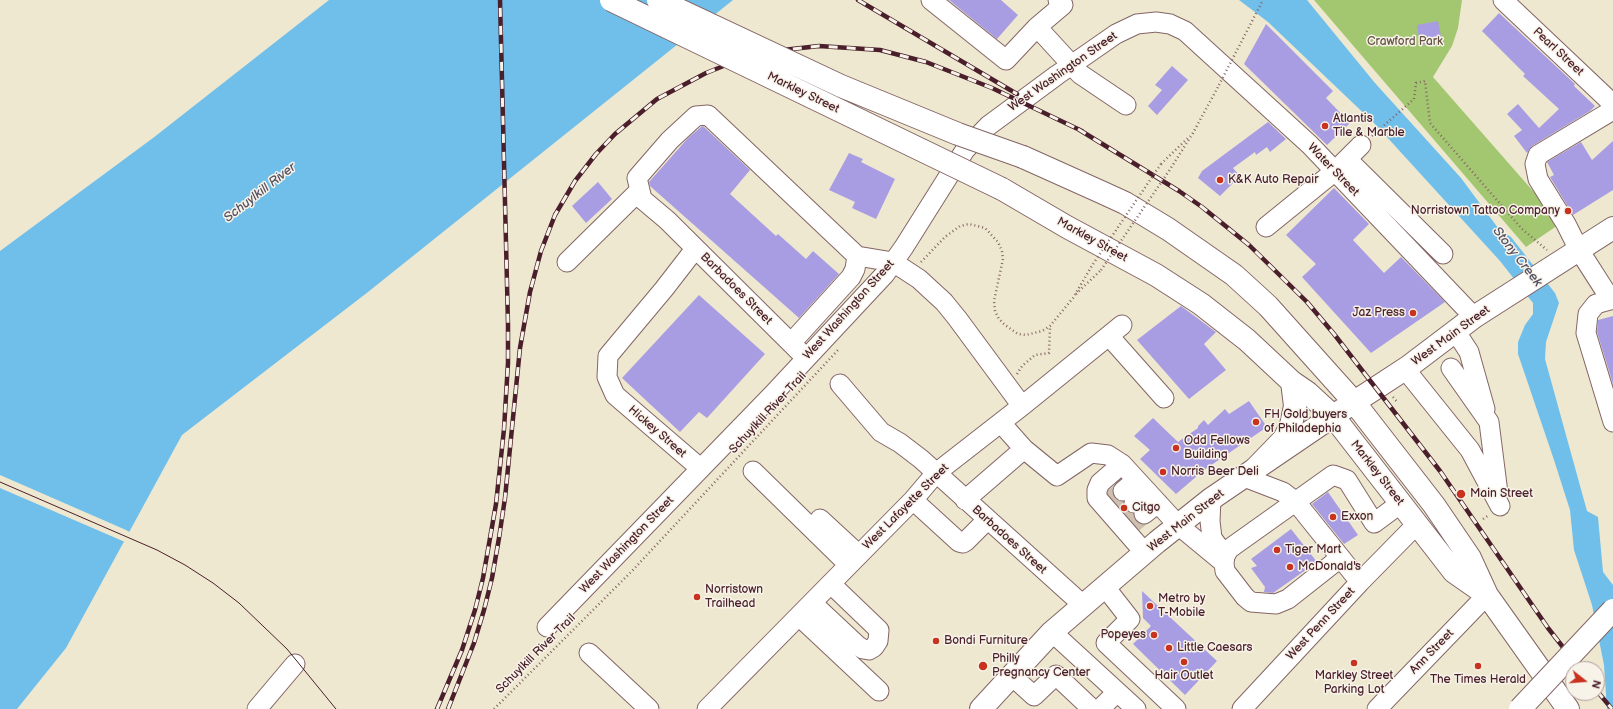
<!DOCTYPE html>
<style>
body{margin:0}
#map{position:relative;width:1613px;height:709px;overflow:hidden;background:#efe8d0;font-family:"Balsamiq Sans",sans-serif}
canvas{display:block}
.north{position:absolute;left:1565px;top:661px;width:40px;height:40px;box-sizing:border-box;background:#f7f3e8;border:1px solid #b29e9c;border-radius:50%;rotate:107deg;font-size:11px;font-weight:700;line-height:16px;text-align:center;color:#4a1f2b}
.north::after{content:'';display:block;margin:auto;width:14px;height:18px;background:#c8321e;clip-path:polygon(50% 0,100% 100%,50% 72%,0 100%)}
</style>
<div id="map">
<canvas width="1613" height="709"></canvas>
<div class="north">N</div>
</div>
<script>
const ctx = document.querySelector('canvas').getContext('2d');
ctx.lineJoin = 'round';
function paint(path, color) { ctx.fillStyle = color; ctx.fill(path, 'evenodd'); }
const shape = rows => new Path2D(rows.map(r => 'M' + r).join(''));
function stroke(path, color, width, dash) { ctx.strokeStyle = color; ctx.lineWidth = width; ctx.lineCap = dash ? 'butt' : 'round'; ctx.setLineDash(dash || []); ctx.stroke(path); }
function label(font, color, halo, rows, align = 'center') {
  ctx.font = font + ' "Balsamiq Sans",sans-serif'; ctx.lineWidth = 3; ctx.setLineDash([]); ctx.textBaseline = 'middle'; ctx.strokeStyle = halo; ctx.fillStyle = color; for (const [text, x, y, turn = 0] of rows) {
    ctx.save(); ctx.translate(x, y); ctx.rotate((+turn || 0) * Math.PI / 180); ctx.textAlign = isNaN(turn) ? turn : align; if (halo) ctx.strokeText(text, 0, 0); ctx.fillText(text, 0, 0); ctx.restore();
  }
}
paint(shape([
 [1314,0,1462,0,1458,28,1452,46,1433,77,1561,223,1526,247]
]), '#a3c771');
paint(shape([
 [329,0,733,0,368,292,182,435,66,648,17,709,0,709,0,251,153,138],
 [1239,0,1307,0,1375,83,1461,178,1498,228,1511,237,1555,293,1559,303,1546,342,1545,359,1587,511,1598,517,1603,572,1613,585,1613,709,1607,709,1604,665,1592,605,1574,550,1570,510,1554,460,1518,354,1518,342,1525,325,1533,314,1533,303,1500,261,1375,124,1268,22]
]), '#6fbfea');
paint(shape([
 [0,475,126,530,131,533,125,542,0,488]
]), '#efe8d0');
paint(shape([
 [949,0,1001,0,1018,15,997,39],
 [1499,13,1575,84,1574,86,1595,106,1590,111,1532,146,1527,153,1514,136,1522,130,1507,114,1518,104,1539,128,1559,109,1523,76,1525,74,1482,31],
 [1438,21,1442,42,1420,45,1417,25],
 [1266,24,1333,91,1326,98,1350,123,1327,145,1244,64],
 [1172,66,1188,80,1157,115,1148,106,1162,90,1155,85],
 [1268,122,1286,139,1270,152,1267,147,1256,155,1255,152,1233,168,1240,176,1220,196,1198,178,1202,171],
 [703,126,750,170,730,194,776,236,778,234,806,259,813,251,839,274,799,318,650,186,649,182,688,138,701,127],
 [1613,141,1613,190,1573,215,1550,177,1554,175,1547,162,1581,142,1592,160],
 [849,153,863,159,861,162,895,179,876,219,852,208,855,202,829,190],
 [598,182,612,199,586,223,572,206],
 [1334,188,1369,224,1353,240,1384,273,1401,257,1445,302,1371,353,1302,277,1316,264,1286,235],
 [699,295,765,354,707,418,699,412,680,432,622,378],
 [1181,306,1216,332,1204,344,1226,370,1189,399,1137,340],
 [1613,316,1613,384,1597,332,1598,320],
 [1249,401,1267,427,1204,470,1176,494,1140,459,1150,450,1134,436,1153,418,1178,442,1198,428,1198,426,1204,420,1208,425,1225,409,1229,414],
 [1114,486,1112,493,1114,498,1119,501,1123,502,1126,510,1133,514,1135,520,1141,524,1138,528,1108,494,1109,490],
 [1328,492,1358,535,1344,544,1312,504],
 [1291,529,1317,562,1273,593,1264,592,1265,587,1251,568,1257,566,1251,559],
 [1142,591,1217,661,1185,695,1133,644,1151,626,1143,618]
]), '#a89de2');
stroke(shape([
 [1110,501,1123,491],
 [1121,513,1134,503],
 [1131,525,1144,514]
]), '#cec0af', 19, [19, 10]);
const minor = shape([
 [931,0,1006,60,1037,27,1063,5,1058,0],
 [1503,0,1613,104],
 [1037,27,1080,74,1126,105],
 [1347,159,1443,254],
 [1266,227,1335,171,1361,145],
 [695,249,664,289,608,356,607,377,615,395,700,468],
 [857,256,893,262,919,279,944,302,957,318,1022,406],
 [567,262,640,190],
 [1613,299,1596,304,1588,314,1586,333,1613,422],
 [1611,300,1579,250,1566,224,1538,179,1535,164,1538,155,1613,110],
 [1456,332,1469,352,1485,409],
 [1109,336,1164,398],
 [791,343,851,277,855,269,857,256,708,115,696,116,670,140,637,178,642,199,667,220,806,358],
 [1451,368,1489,422,1498,493],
 [1405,369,1470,450,1500,506],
 [840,384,881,432,900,443,921,459,1083,605],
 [1001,423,1024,449],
 [1122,464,1100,483,1097,490,1097,498,1145,553],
 [753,471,849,565],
 [1244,477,1283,492,1296,502,1360,582],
 [1123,491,1136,480],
 [1211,499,1210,521,1212,538,1225,556],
 [913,500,959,542,963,543,966,541,987,520],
 [965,500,1024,449,1057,476,1091,453,1108,455,1122,464,1178,525,1224,563],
 [1134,503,1147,491],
 [1144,514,1158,503],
 [820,519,859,555],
 [1340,558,1288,599,1276,604,1251,602,1245,597,1225,571,1224,563,1225,556,1229,549,1333,475,1347,480,1374,523,1401,503],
 [1105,587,1130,619,1106,643,1176,709],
 [812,603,858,646,863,649,869,650,874,647,878,641,879,630,831,584],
 [799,616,879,691],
 [547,627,774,393,885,274,904,247,965,150,988,126,1057,75,1116,34,1137,24,1156,22,1170,24,1185,31,1310,145,1474,317],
 [1052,632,1136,709],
 [589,653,649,709],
 [1012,676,1034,696,1056,675,1092,709],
 [257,709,295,664],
 [707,709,913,500,936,473,1022,406,1122,325],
 [1100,709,1117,692],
 [1242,709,1360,582,1417,524],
 [1377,709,1487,595]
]);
const major = shape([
 [981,709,1052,632,1157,542,1211,499,1333,416,1408,367,1474,317,1613,228]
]);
const highway = shape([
 [1023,157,1101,192,1125,203,1168,229,1234,275,1268,306,1354,402,1434,505,1470,558,1487,595,1568,709],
 [1002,189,1067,227,1156,275,1201,304,1247,340,1292,382,1308,393,1333,416,1454,572,1487,595],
 [1254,470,1284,439,1291,425,1295,406,1292,382]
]);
stroke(minor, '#846565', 21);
stroke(major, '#846565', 24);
stroke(highway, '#846565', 24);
stroke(shape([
 [1372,136,1414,99,1416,83,1425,81,1430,123,1522,229,1547,250],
 [1161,164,1190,136],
 [1169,171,1193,133,1219,85],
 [921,262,945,237,960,226,969,224,985,228,998,242,1002,251,1003,259,994,301,995,311,999,319,1005,325,1018,334,1026,335,1042,331,1050,326,1073,298,1093,264],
 [1076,294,1101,270],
 [1017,374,1022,366,1035,355,1049,353,1050,327],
 [1393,397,1398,403],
 [1483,519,1489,515],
 [494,709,632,571,838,350]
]), '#846565', 2.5, [1, 3]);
stroke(minor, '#fff', 19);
stroke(major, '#fff', 22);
stroke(highway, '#fff', 22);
stroke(shape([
 [0,482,157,550,185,565,213,583,239,603,287,649,336,709]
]), '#4a1f2b', 1);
const rail = shape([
 [858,0,1017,94],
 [1078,129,1179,191,1202,207,1249,245,1307,302,1334,334,1440,471,1548,628,1580,669],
 [1597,691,1612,709],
 [437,709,462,650,475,610,483,578,496,504,504,429,508,363,508,324,500,0],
 [448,709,474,643,484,610,492,578,499,538,505,498,520,348,530,292,541,251,555,215,575,181,596,154,615,134,657,99,706,73,731,63,756,56,783,50,819,46,880,50,926,62,992,88,1082,131]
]);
stroke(rail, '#4a1f2b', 4.5);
stroke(rail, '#f7f3e8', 3, [9]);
const majorBridge = shape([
 [1520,709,1613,610]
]);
const highwayBridge = shape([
 [611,0,1002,189],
 [658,0,841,86,958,134,1023,157]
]);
stroke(majorBridge, '#846565', 24, []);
stroke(highwayBridge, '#846565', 24, []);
stroke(shape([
 [1219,85,1263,0],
 [1093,264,1161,164],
 [1101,270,1169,171]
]), '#846565', 2.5, [1, 3]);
stroke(majorBridge, '#fff', 22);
stroke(highwayBridge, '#fff', 22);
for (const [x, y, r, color] of [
 [1325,126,4,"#c8321e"],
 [1220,180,4,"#c8321e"],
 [1568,211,4,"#c8321e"],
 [1413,313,4,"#c8321e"],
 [1256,422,4,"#c8321e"],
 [1176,448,4,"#c8321e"],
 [1163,472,4,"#c8321e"],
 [1461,494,5,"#c8321e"],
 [1124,508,4,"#c8321e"],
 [1333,517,4,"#c8321e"],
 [1277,550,4,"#c8321e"],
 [1290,567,4,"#c8321e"],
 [697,597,4,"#c8321e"],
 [1150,606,4,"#c8321e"],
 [1154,635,4,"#c8321e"],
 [936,641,4,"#c8321e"],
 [1169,648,4,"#c8321e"],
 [1184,662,4,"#c8321e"],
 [1354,663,4,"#c8321e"],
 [983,666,5,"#c8321e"],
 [1478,666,4,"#c8321e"]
]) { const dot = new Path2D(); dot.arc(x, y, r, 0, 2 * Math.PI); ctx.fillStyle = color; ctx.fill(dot); stroke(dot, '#f7f3e8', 1.5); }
label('12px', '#655140', '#f7f3e8', [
 ["Crawford Park",1405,42]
]);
label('12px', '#4a1f2b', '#f7f3e8', [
 ["Pearl Street",1558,52,43],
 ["West Washington Street",1063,72,-35],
 ["Markley Street",803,93,26],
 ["Water Street",1333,170,46],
 ["Markley Street",1092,240,29],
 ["Barbadoes Street",736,289,45],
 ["West Washington Street",849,310,-48],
 ["West Main Street",1451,336,-36],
 ["Schuylkill River Trail",768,413,-47],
 ["Hickey Street",657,432,41],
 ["Markley Street",1377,473,52],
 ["West Lafayette Street",906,507,-45],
 ["West Main Street",1186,521,-38],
 ["Barbadoes Street",1009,540,42],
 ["West Washington Street",627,545,-46],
 ["West Penn Street",1321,624,-47],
 ["Ann Street",1432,652,-46],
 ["Schuylkill River Trail",536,654,-45]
]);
label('12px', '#4a1f2b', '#f7f3e8', [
 ["Atlantis",1333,119],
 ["Tile & Marble",1333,133],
 ["K&K Auto Repair",1228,180],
 ["Norristown Tattoo Company",1560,211,"right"],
 ["Jaz Press",1405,313,"right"],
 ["FH Gold buyers",1264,415],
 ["of Philadephia",1264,429],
 ["Odd Fellows",1184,441],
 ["Building",1184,455],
 ["Norris Beer Deli",1171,472],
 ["Main Street",1470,494],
 ["Citgo",1132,508],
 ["Exxon",1341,517],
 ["Tiger Mart",1285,550],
 ["McDonald's",1298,567],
 ["Norristown",705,590],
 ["Trailhead",705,604],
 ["Metro by",1158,599],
 ["T-Mobile",1158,613],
 ["Popeyes",1146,635,"right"],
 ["Bondi Furniture",944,641],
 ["Little Caesars",1177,648],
 ["Philly",992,659],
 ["Pregnancy Center",992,673],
 ["Hair Outlet",1184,676,"center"],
 ["Markley Street",1354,676,"center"],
 ["Parking Lot",1354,690,"center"],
 ["The Times Herald",1478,680,"center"]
], 'left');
label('italic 13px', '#554f64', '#f7f3e8', [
 ["Schuylkill River",260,193,-38],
 ["Stony Creek",1517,257,52]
]);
</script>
